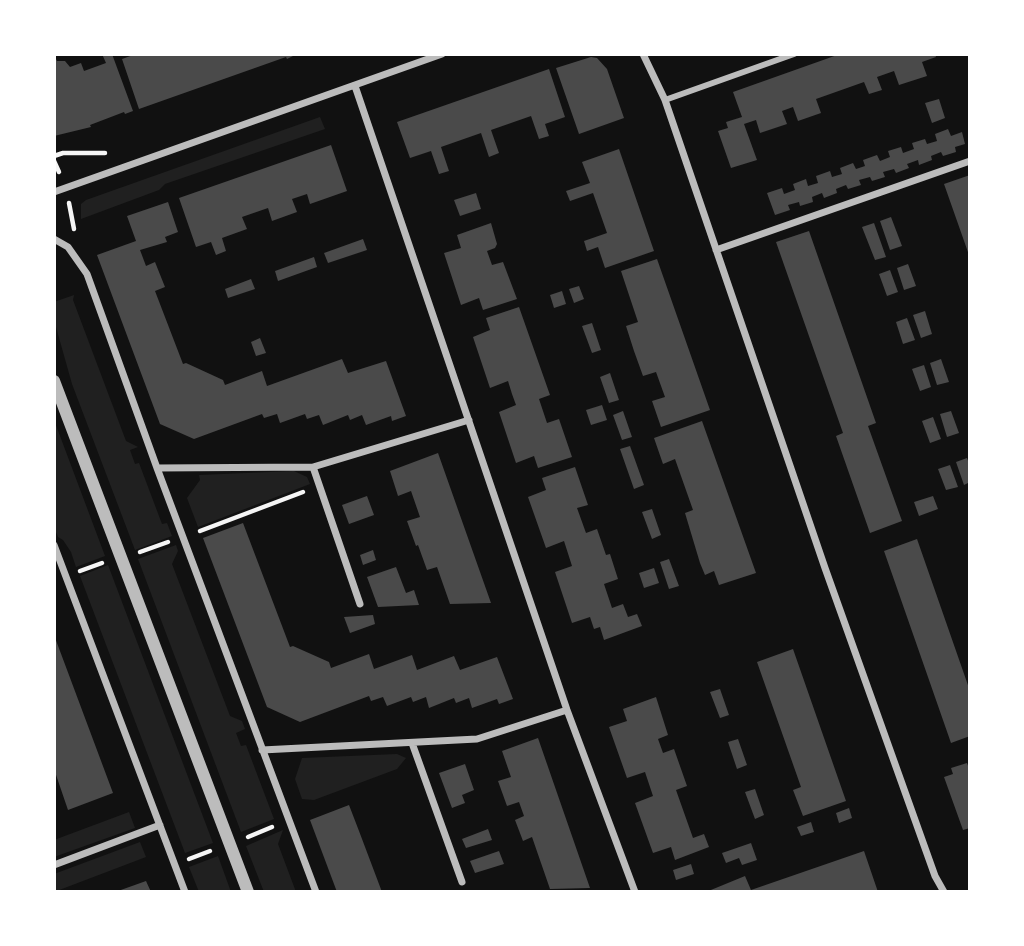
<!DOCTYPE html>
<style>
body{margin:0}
#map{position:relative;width:1024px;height:946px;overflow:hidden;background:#111;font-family:"Roboto Serif",serif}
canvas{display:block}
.frame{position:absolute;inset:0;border:56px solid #fff;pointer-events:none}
</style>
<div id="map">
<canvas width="1024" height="946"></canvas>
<div class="frame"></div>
</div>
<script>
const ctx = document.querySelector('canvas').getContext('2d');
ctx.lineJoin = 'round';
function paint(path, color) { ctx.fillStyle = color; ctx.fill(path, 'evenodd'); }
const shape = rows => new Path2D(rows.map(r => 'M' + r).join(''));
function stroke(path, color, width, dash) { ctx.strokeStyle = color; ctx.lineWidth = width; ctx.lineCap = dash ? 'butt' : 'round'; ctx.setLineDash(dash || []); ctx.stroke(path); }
paint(shape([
 [320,117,325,129,165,184,159,190,81,219,81,204,86,200],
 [74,295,73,300,126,441,138,447,130,450,135,464,139,463,162,524,167,523,172,536,135,550,72,384,54,320,54,302],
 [54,420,105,556,76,567,71,552,63,540,58,537,54,527],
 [294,471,307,477,310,484,198,527,187,498,200,480,199,475],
 [176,545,178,551,172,564,230,716,242,721,245,729,236,733,241,746,246,745,274,819,241,832,138,559],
 [108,565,213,843,185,853,80,576],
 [397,754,406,758,397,769,314,800,302,799,295,779,302,758],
 [129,812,135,828,54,857,54,840],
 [283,830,278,844,296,892,264,892,246,846],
 [140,842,146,857,54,892,54,874],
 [218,856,231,892,199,892,189,867]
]), '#202020');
paint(shape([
 [102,54,112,54,133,111,125,114,124,112,90,125,91,127,54,136,54,55,57,61,65,61,70,67,81,63,84,71,106,63],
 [136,54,295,54,295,55,287,59,286,57,139,109,122,59],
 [840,54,935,54,936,57,922,62,927,76,899,85,894,71,877,77,882,90,869,94,864,82,816,99,821,113,798,121,793,107,782,111,787,124,760,133,756,120,744,124,757,160,731,168,718,131,728,128,726,122,742,117,733,92],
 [591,57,597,58,607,69,624,118,579,134,556,68],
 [549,69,565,117,545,124,549,136,539,139,531,116,491,130,499,153,489,157,481,133,441,147,449,171,439,174,431,151,410,158,397,122],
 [939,99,945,118,932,123,925,103],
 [948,129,951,136,962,132,965,144,955,147,956,152,943,156,941,152,931,156,932,160,919,165,918,160,907,164,909,168,896,173,894,169,883,172,885,177,872,181,870,177,859,180,861,185,848,189,846,185,836,189,837,193,824,198,822,193,812,197,813,202,800,206,799,202,788,205,790,210,775,215,767,193,782,188,784,194,795,190,793,184,806,179,808,186,818,183,816,176,830,171,832,177,842,174,840,168,853,163,856,169,865,166,863,160,877,155,880,161,890,157,888,151,901,147,903,153,914,149,912,143,925,139,927,144,937,141,935,134],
 [331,145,347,191,310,204,307,194,292,199,297,212,272,221,268,208,242,217,247,229,222,238,226,251,216,255,211,242,196,247,179,198],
 [619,149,654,251,605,268,598,247,587,251,584,241,607,233,593,193,570,201,566,191,590,183,582,162],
 [970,175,970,255,969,255,944,184],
 [476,193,481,209,460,216,454,200],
 [168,202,178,232,165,237,167,242,140,250,146,266,155,262,165,287,155,291,183,364,186,363,223,380,225,385,262,371,267,386,342,359,348,373,386,361,406,416,392,421,391,416,366,425,362,415,350,420,348,415,323,425,319,415,307,419,305,414,280,423,277,414,264,418,262,414,194,439,160,424,97,255,136,241,127,216],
 [891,217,902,246,890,250,880,221],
 [491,223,497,244,495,248,487,251,492,265,503,262,517,299,483,310,479,298,461,305,444,253,461,248,457,235],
 [874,223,886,257,875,260,862,227],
 [809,231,876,423,868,426,902,521,870,533,836,436,843,433,776,242],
 [363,239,367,250,328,263,324,253],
 [314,257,317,267,278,281,275,271],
 [657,259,710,410,661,427,652,401,665,397,656,372,643,376,634,351,626,326,638,322,621,271],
 [908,264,916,286,904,290,897,268],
 [890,270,898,292,887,296,879,274],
 [251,279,255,289,228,298,225,289],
 [579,286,584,299,574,303,569,289],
 [562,291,566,304,554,308,550,295],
 [519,307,550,395,539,399,547,423,559,419,572,457,538,468,534,456,516,463,499,412,516,405,512,394,508,381,490,388,473,337,490,330,486,318],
 [925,311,932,334,921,338,913,315],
 [907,318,915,340,903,344,896,322],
 [592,323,601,350,592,353,582,326],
 [260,338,266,353,256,356,251,342],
 [941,359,949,382,937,385,930,363],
 [924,365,931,387,920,391,912,369],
 [610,373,619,400,609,403,600,377],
 [602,405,607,420,591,425,586,410],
 [623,411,632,437,622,440,613,415],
 [951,411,959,433,947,437,940,414],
 [933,417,941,439,930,443,922,421],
 [702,421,756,573,719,585,714,571,705,575,700,563,685,513,693,510,675,459,663,464,654,438],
 [630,446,644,485,634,489,620,449],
 [438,453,456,504,491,603,450,604,437,567,427,570,418,545,416,546,407,521,420,517,411,491,398,496,390,471],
 [967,458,970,466,970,482,964,485,956,462],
 [950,465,958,487,946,490,938,469],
 [575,467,588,505,577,508,586,533,597,529,606,555,610,554,618,579,604,584,612,608,623,604,628,617,637,614,642,626,604,640,600,627,594,629,590,617,572,623,555,572,572,566,564,541,546,548,528,497,546,490,542,478],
 [367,496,374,515,349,524,342,505],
 [933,496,938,509,919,516,914,502],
 [652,509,661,535,652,539,642,512],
 [243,523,290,647,293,646,329,662,331,668,369,654,374,669,412,655,417,670,454,656,460,670,497,657,513,699,499,704,497,699,472,708,469,698,456,703,454,698,429,708,426,697,413,702,411,697,387,706,383,697,371,701,369,696,300,722,267,707,203,538],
 [917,539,970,691,970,736,951,743,884,551],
 [373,550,376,560,363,565,360,555],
 [669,559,679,586,669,589,660,562],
 [396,567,406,593,414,590,419,605,378,607,367,577],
 [654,568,659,583,644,588,639,573],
 [373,615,375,624,350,633,344,617],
 [54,635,113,793,68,810,54,769],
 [793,649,846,801,803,816,793,790,801,787,757,662],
 [720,689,729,715,720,718,710,692],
 [656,697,668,735,658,739,663,753,674,749,687,786,676,790,693,838,704,834,709,847,675,860,671,847,653,853,635,803,653,796,645,772,627,778,609,727,627,721,623,709],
 [538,738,547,764,590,888,550,889,532,837,523,841,515,820,524,816,519,802,507,806,498,781,511,777,502,751],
 [738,739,747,765,737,769,728,742],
 [967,763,970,771,970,828,963,830,944,777,953,774,951,768],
 [465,764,474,790,462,795,465,803,452,808,439,773],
 [755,789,764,815,755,819,745,792],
 [349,805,359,831,382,892,337,892,310,820],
 [849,808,852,818,839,823,836,813],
 [811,822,814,832,801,836,797,827],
 [488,829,492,840,466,848,462,839],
 [751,843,757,860,742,865,739,858,726,863,722,853],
 [499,851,504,864,475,873,470,861],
 [864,851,878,892,706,892,745,876,751,890],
 [691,864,694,874,676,880,673,870],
 [146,881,151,892,118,892,118,891]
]), '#4a4a4a');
stroke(shape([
 [54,156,63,153,105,153],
 [54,161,59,172],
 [69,203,74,229],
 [200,531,303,492],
 [140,552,168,542],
 [80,571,102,563],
 [248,837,272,827],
 [189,859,210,851]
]), '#f5f5f5', 4.5);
stroke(shape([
 [665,100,794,54]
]), '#bcbcbc', 6);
stroke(shape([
 [643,54,665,100,825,568,935,876,944,892],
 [355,86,567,710,635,892],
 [54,192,442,54],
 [54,239,68,247,87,274,157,468,316,892],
 [716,250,970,161],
 [313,467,360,604],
 [157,468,313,467,469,420],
 [54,545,185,892],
 [412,743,462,882],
 [262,750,477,739,567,710],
 [54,865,160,825]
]), '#bcbcbc', 7);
stroke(shape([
 [54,381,248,892]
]), '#bcbcbc', 12);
</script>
